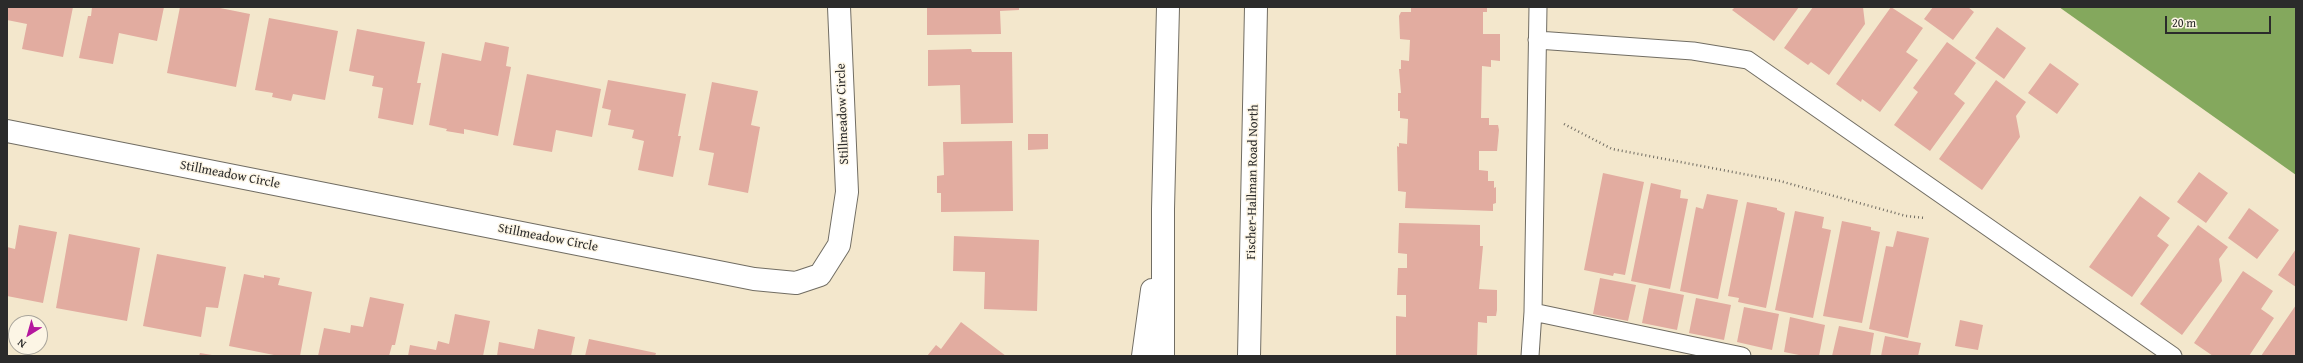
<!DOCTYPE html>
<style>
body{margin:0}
#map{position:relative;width:2303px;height:363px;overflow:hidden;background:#f3e7cc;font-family:"Gentium Book Plus",serif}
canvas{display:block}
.frame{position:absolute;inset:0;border:8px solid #2b2b2b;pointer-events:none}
.north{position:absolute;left:8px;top:315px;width:40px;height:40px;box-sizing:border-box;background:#fcf5e5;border:1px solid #a8a49b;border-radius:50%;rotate:217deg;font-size:11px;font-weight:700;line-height:16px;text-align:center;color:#2b2b2b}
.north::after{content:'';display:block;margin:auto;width:14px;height:18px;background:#b5179e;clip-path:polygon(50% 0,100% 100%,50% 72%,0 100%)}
.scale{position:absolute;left:2165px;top:16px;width:106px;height:18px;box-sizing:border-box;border:2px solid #2b2b2b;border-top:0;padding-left:5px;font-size:12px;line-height:14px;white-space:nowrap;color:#2b2b2b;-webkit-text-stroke:3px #fcf5e5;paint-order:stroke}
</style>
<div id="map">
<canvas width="2303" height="363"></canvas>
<div class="frame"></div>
<div class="north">N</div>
<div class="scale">20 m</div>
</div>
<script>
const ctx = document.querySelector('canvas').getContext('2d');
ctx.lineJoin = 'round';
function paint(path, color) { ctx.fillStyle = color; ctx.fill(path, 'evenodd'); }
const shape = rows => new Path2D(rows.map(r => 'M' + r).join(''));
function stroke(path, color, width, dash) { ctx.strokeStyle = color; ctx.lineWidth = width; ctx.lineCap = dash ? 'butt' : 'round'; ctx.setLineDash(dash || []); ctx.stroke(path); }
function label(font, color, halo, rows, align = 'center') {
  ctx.font = font + ' "Gentium Book Plus",serif'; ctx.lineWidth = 3; ctx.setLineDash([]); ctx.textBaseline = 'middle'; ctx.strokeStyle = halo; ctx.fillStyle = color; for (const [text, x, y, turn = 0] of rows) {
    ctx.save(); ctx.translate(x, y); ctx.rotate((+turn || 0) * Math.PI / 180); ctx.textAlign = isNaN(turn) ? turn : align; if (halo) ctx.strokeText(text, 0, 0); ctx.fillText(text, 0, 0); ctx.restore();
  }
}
paint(shape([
 [2059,7,2296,7,2296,175]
]), '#84a85d');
paint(shape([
 [7,7,73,7,63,57,22,49,27,24,7,20],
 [92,7,164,7,157,41,119,33,113,64,79,58,88,16,91,16],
 [180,7,215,7,250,14,236,87,167,73],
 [927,7,1019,7,1019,10,1000,11,1001,34,927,35],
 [1411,7,1487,7,1487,12,1483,12,1483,34,1500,34,1500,61,1491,60,1491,67,1482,66,1481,118,1489,118,1489,125,1498,125,1499,130,1497,151,1479,151,1479,170,1488,171,1488,181,1494,181,1494,188,1496,187,1496,203,1493,204,1493,211,1405,208,1406,192,1398,191,1397,146,1399,147,1399,143,1407,144,1408,119,1400,118,1400,111,1398,111,1398,93,1401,93,1399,69,1401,69,1401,60,1409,61,1410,40,1400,39,1399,16,1401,12,1411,12],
 [1735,7,1799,7,1774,41,1732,10],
 [1813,7,1863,7,1865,24,1829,75,1811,62,1808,65,1784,48],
 [1891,7,1923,28,1906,52,1918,60,1880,112,1862,99,1861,102,1836,84],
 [1933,7,1968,7,1974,12,1953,40,1924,19],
 [269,18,338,31,325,100,293,94,291,101,272,97,273,93,255,90],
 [1997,27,2026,48,2004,79,1975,58],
 [357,29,425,42,417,83,421,83,413,125,378,118,383,88,372,86,374,76,349,71],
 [485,42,509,47,506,66,511,67,498,136,464,129,464,134,446,131,447,129,429,125,442,53,481,61],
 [1947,42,1976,63,1954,94,1965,103,1930,151,1894,125,1918,92,1913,88],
 [971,49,972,52,1012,52,1013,123,961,124,960,85,928,86,928,50],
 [2050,63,2079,84,2057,114,2028,93],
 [527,74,601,89,592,137,556,130,552,152,513,145],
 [608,80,686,94,678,136,681,136,673,177,638,170,644,141,632,138,634,130,608,125,611,110,602,108],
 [1996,80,2026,102,2016,116,2020,137,1982,190,1939,159],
 [712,82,758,91,751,125,760,127,748,193,708,185,714,153,699,150],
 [1028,134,1048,134,1048,149,1028,150],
 [1012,141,1013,211,941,212,941,193,937,193,937,176,944,175,943,142],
 [2199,172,2228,193,2206,223,2177,202],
 [1603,173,1644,182,1625,275,1614,273,1613,276,1584,270],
 [1651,183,1681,190,1680,198,1688,199,1670,289,1631,281],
 [1707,194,1738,200,1718,299,1680,291,1696,207,1703,209],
 [2140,196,2170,218,2157,236,2169,245,2132,297,2089,267],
 [1747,202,1777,208,1777,210,1785,213,1766,308,1738,302,1739,298,1728,296],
 [2249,208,2279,230,2257,259,2228,238],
 [1795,211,1824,217,1822,228,1831,230,1813,318,1775,310],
 [1842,221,1871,227,1871,230,1880,232,1862,323,1823,316],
 [1399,223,1480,225,1480,246,1483,246,1479,289,1497,290,1497,310,1496,316,1487,316,1487,323,1478,322,1477,356,1396,356,1396,316,1406,317,1406,295,1397,295,1398,268,1407,268,1407,254,1398,253],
 [19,225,57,232,43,303,7,296,7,247,15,249],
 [2198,225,2228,247,2219,259,2222,281,2182,335,2140,304],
 [1897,231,1929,238,1908,338,1869,329,1886,246,1893,247],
 [69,234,140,248,127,321,56,308],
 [954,236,1039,240,1037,311,984,309,985,272,953,271],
 [2296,249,2296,287,2278,275],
 [157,254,226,267,218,308,206,307,201,337,143,326],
 [2243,271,2273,291,2261,309,2274,318,2249,356,2213,356,2194,343],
 [244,274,264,278,264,275,280,278,278,285,312,292,300,356,279,356,229,346],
 [1600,278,1636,285,1628,321,1593,314],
 [1649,288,1684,295,1677,330,1642,323],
 [370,297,404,304,395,345,392,345,389,356,318,356,324,328,350,333,351,325,363,327],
 [1696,298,1731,305,1724,340,1689,333],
 [2296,305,2296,356,2261,356],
 [1744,307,1779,314,1772,350,1737,342],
 [455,314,490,321,483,356,408,356,410,345,436,350,438,341,449,344],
 [1790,317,1825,325,1819,356,1804,356,1784,352],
 [1960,320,1983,325,1978,350,1955,346],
 [961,322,1006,356,927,356,936,345,941,349],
 [1839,326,1874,333,1870,356,1832,356],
 [538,329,575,337,571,356,497,356,499,342,534,349],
 [1885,336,1921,343,1918,356,1881,356],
 [589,339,656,353,655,356,585,356],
 [200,353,212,355,212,356,199,356]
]), '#e2aca0');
const lane = shape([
 [1537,40,1693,51,1748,60,2173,356],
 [1533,312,1742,356],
 [1530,356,1533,312,1538,7]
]);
const street = shape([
 [7,131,754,279,796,283,820,275,839,245,847,192,839,7]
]);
const secondary = shape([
 [1143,356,1152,290],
 [1163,356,1163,209,1168,7],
 [1249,356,1256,7]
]);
stroke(lane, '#716d63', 19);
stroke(street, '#716d63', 24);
stroke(secondary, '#716d63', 24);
stroke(shape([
 [1564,124,1612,149,1780,181,1906,216,1925,218]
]), '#716d63', 2.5, [1, 3]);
stroke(lane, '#fff', 17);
stroke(street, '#fff', 22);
stroke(secondary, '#fff', 22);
label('13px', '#2b2b2b', '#fcf5e5', [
 ["Stillmeadow Circle",843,114,-92],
 ["Stillmeadow Circle",230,175,11],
 ["Fischer-Hallman Road North",1253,182,-89],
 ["Stillmeadow Circle",548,238,11]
]);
</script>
